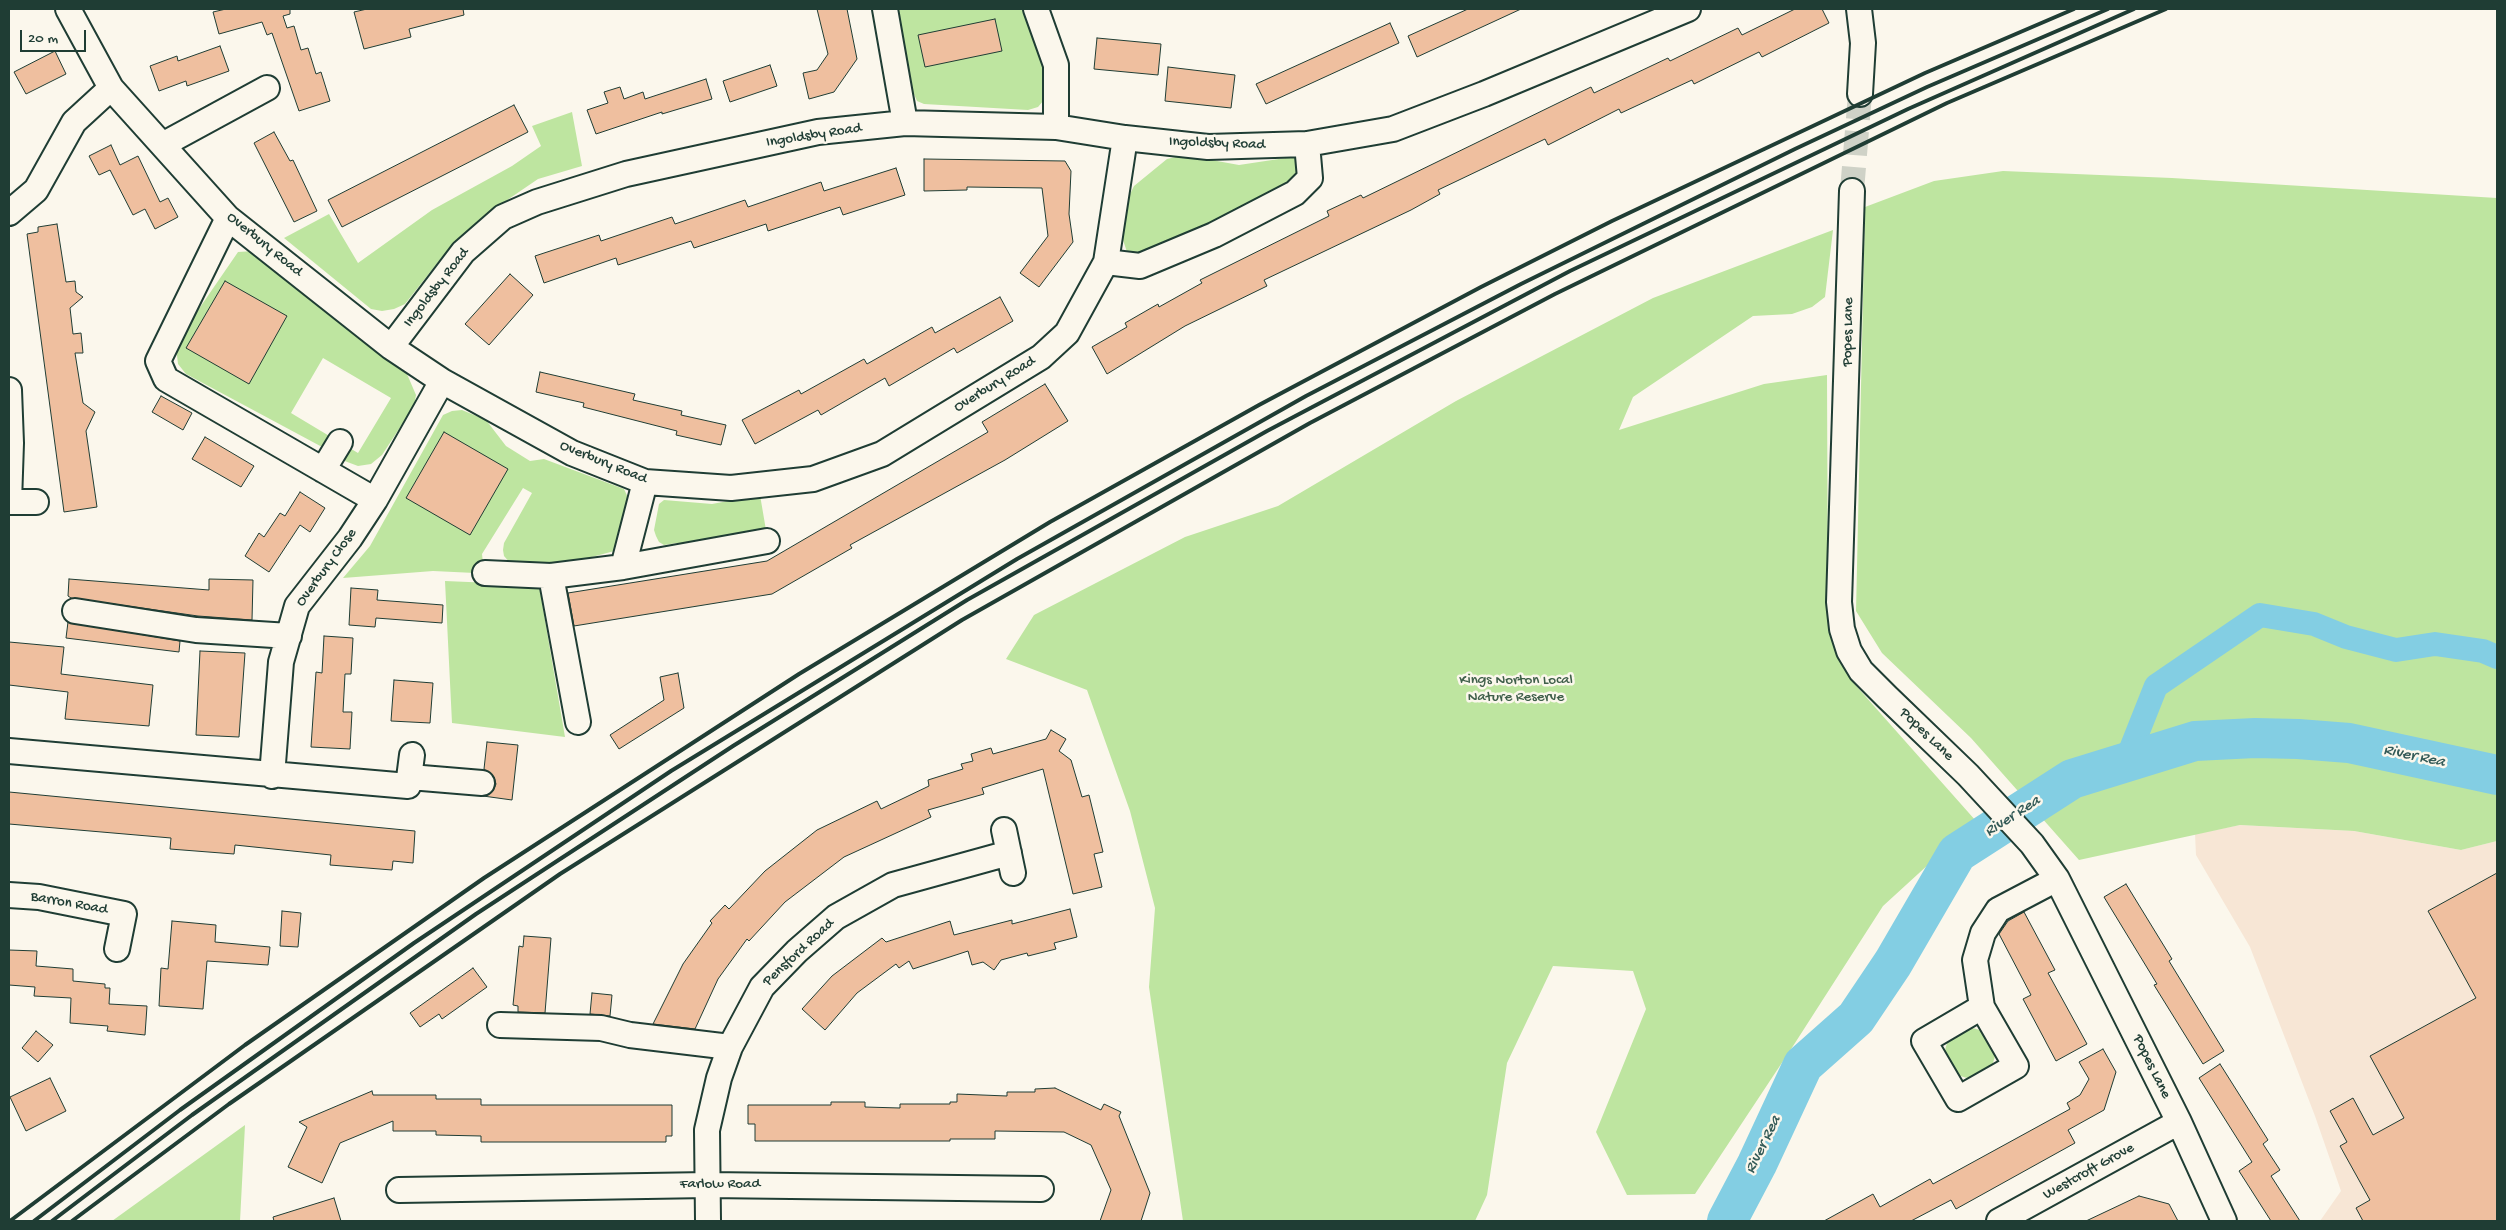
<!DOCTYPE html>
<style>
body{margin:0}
#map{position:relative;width:2506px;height:1230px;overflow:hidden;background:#fbf7ec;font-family:"Gochi Hand",sans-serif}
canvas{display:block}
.frame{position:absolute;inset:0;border:10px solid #1f3d34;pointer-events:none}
.scale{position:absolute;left:20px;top:30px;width:66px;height:22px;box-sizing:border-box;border:2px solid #1f3d34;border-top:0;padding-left:6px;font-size:15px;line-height:18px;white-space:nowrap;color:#1f3d34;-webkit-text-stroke:4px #fbf7ec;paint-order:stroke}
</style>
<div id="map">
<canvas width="2506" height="1230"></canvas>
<div class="frame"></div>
<div class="scale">20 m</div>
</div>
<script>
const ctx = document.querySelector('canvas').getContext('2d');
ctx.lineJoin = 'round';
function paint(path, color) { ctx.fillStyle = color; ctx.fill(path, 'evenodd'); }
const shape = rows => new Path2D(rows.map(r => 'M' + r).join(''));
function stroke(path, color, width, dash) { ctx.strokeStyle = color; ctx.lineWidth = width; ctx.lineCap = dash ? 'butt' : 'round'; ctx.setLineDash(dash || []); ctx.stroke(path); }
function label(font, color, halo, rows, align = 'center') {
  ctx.font = font + ' "Gochi Hand",sans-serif'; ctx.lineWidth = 5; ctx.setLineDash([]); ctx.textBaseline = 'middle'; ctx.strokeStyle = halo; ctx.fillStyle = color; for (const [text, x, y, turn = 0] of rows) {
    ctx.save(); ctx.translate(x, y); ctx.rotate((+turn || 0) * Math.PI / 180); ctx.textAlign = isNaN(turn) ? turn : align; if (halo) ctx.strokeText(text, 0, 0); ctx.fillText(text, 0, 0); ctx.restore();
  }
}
paint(shape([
 [2240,825,2354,831,2461,850,2497,841,2497,1221,2320,1221,2341,1191,2315,1116,2250,947,2196,855,2195,834]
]), '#f7e6d5');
paint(shape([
 [897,9,1031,9,1050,63,1049,94,1038,107,1028,110,924,104,917,101,909,83],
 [572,112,582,166,538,179,494,209,442,257,405,304,394,309,382,311,371,309,284,238,329,214,358,263,432,210,512,166,541,146,532,126],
 [1184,155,1239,165,1292,157,1299,160,1302,164,1293,185,1143,257,1128,255,1122,237,1129,196,1134,186,1167,159],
 [2003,171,2172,178,2497,198,2497,841,2461,850,2354,831,2240,825,2079,860,1971,738,1882,653,1856,611,1865,207,1934,181],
 [1833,230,1825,297,1812,307,1792,314,1753,316,1633,397,1619,430,1764,384,1827,375,1828,630,1850,679,1976,821,1883,906,1795,1043,1695,1194,1627,1195,1596,1132,1646,1009,1633,971,1553,966,1507,1063,1487,1195,1475,1221,1183,1221,1149,987,1155,908,1130,811,1087,690,1006,659,1034,615,1185,537,1278,506,1456,401,1653,298],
 [254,251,407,374,416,395,414,406,382,455,371,464,358,466,342,460,348,447,358,453,391,398,323,358,291,413,331,437,324,448,186,374,178,364,176,347,181,335,238,252],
 [462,410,486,420,506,446,530,461,544,459,624,489,630,502,618,550,562,565,511,564,504,556,503,550,504,543,532,493,523,488,482,554,483,563,475,573,433,571,343,578,370,546,443,415,452,411],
 [760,495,767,536,678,550,677,543,664,545,659,542,656,536,654,530,659,504,664,500,712,504],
 [445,581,539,585,565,737,452,723],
 '1945 1053a25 25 0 1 1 50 0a25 25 0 1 1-50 0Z',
 [245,1125,240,1221,112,1221]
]), '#bee5a0');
stroke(shape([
 [2125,764,2156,686,2260,615,2314,624,2346,637,2396,650,2435,644,2483,651,2497,657]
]), '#83cee3', 24);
stroke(shape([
 [1727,1221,1757,1164,1803,1065,1856,1018,1893,963,1957,853,2072,779,2195,741,2255,738,2298,739,2349,743,2497,775]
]), '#83cee3', 40);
const building = shape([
 [226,9,290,9,290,14,283,16,287,28,294,26,301,50,308,48,316,74,321,72,330,101,299,111,272,33,267,35,262,22,219,34,213,12,226,9],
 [367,9,463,9,464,15,409,29,411,37,364,49,354,12,367,9],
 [817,9,847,9,857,59,834,92,809,99,803,73,817,70,828,54,817,9],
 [1468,9,1521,9,1417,57,1408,36,1468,9],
 [1795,9,1822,9,1829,23,1762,57,1759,52,1694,84,1692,80,1621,113,1619,109,1548,145,1545,139,1438,190,1440,194,1411,210,1264,280,1267,286,1185,326,1107,374,1092,347,1127,327,1125,323,1158,304,1159,307,1202,283,1200,280,1329,216,1327,211,1361,195,1363,198,1591,87,1594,93,1668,58,1670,61,1738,28,1742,35,1795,9],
 [995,19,1002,51,925,67,918,35,995,19],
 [1390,23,1399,43,1266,104,1256,84,1390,23],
 [1097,38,1161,44,1158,75,1094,69,1097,38],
 [220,46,229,71,187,86,186,81,159,91,150,66,177,56,178,61,220,46],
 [55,51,66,74,26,94,14,72,55,51],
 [770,65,777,86,730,102,723,81,770,65],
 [1168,67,1235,75,1231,108,1165,101,1168,67],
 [706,79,712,99,662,114,662,112,596,134,587,110,608,103,604,92,620,87,624,99,643,92,645,99,706,79],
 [514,105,528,132,342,227,328,200,514,105],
 [274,132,290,161,293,160,317,211,294,222,254,143,274,132],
 [111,145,120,165,138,156,160,202,168,198,178,217,155,229,145,209,133,215,110,170,99,175,89,156,111,145],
 [924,159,1065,161,1071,171,1069,214,1073,242,1039,287,1020,273,1048,236,1042,188,967,187,967,190,924,191,924,159],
 [896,168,905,195,843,215,840,207,768,231,766,224,694,248,691,241,618,265,616,258,544,283,535,256,599,235,601,241,672,217,675,224,745,200,748,207,821,182,824,191,896,168],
 [57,224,66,282,75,281,76,292,83,297,70,308,73,334,81,333,83,353,75,353,83,403,95,412,86,431,97,507,64,512,27,234,38,232,38,227,57,224],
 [510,274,533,295,489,345,465,324,510,274],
 [225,281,287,316,249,384,186,348,225,281],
 [1000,297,1013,321,957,353,954,348,889,386,885,378,821,415,818,410,755,444,742,420,799,390,801,394,864,359,867,364,932,327,935,333,1000,297],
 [540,372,635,394,633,400,682,411,681,415,726,425,721,445,676,435,677,431,583,407,584,403,536,392,540,372],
 [1045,384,1068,421,1005,460,850,545,852,548,772,594,574,626,568,593,767,561,988,432,982,422,1045,384],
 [161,396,192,413,183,430,152,412,161,396],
 [444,432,508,469,470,535,406,498,444,432],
 [205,437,254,466,241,487,192,459,205,437],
 [300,492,325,508,310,532,300,525,269,572,245,556,259,533,264,537,280,513,285,516,300,492],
 [69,579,209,590,209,579,253,580,252,620,198,616,71,598,68,596,69,579],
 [351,588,378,590,377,600,443,605,442,623,376,618,375,627,349,625,351,588],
 [68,622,180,641,179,652,66,638,68,622],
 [324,636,353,638,351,674,345,674,343,712,352,712,350,749,311,747,316,672,322,673,324,636],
 [9,642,64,647,61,674,153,685,149,726,65,719,68,692,9,685,9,642],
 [200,651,245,653,239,737,196,735,200,651],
 [678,673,684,708,619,749,610,735,664,700,660,677,678,673],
 [394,680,433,683,430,723,391,721,394,680],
 [1051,730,1066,739,1059,751,1071,760,1082,797,1089,795,1103,852,1094,854,1102,887,1073,894,1043,769,982,788,984,794,928,810,931,817,844,857,785,902,749,941,747,939,718,979,695,1029,653,1024,683,964,712,923,710,921,725,905,729,909,765,871,817,830,877,801,881,809,929,786,928,780,963,769,961,764,973,761,971,754,991,748,993,754,1046,739,1051,730],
 [487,742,518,745,512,800,483,796,493,791,496,784,494,777,484,769,487,742],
 [9,792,415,831,413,863,393,861,392,870,330,865,331,855,235,845,234,854,170,849,171,838,9,824,9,792],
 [2497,873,2497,1221,2363,1221,2356,1208,2370,1200,2340,1146,2347,1142,2330,1111,2353,1098,2373,1135,2404,1118,2370,1056,2476,998,2428,911,2497,873],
 [2126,884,2172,959,2169,961,2224,1051,2203,1064,2154,985,2157,984,2104,897,2126,884],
 [1070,909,1077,937,1054,943,1056,949,1028,956,1027,953,1001,960,994,970,983,962,972,965,968,951,913,969,909,961,899,968,896,964,857,993,825,1030,802,1009,832,976,882,938,886,942,950,921,954,935,1012,920,1012,924,1070,909],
 [282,911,301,913,298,947,280,946,282,911],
 [2024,912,2055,970,2048,973,2087,1044,2056,1061,2023,999,2031,995,1999,934,2008,921,2024,912],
 [172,921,216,925,215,942,270,947,268,965,207,961,203,1009,159,1006,161,968,168,969,172,921],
 [524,936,551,938,545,1013,518,1012,518,1006,513,1005,519,946,523,947,524,936],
 [9,950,37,951,36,966,73,969,73,981,105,984,105,988,110,988,109,1004,147,1006,145,1035,107,1031,108,1026,70,1023,71,998,34,996,35,987,9,985,9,950],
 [473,968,487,987,442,1019,439,1014,420,1027,410,1013,473,968],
 [592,993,612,995,610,1016,590,1014,592,993],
 [36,1031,53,1045,38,1062,22,1048,36,1031],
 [2103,1049,2116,1072,2104,1110,2068,1130,2075,1143,1956,1209,1951,1200,1911,1221,1824,1221,1873,1194,1880,1207,1930,1179,1933,1184,2070,1109,2067,1103,2080,1095,2089,1079,2079,1062,2103,1049],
 [2220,1064,2268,1140,2263,1144,2280,1170,2271,1176,2300,1221,2271,1221,2239,1171,2252,1162,2199,1078,2220,1064],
 [50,1078,66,1111,26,1131,10,1097,50,1078],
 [1055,1088,1101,1110,1104,1104,1121,1112,1119,1116,1150,1193,1141,1221,1100,1221,1111,1190,1091,1145,1064,1132,995,1131,995,1139,950,1139,950,1141,755,1141,755,1124,748,1124,748,1105,831,1105,831,1102,865,1102,865,1107,900,1108,900,1104,950,1104,950,1102,957,1102,957,1094,1007,1096,1007,1092,1035,1092,1035,1089,1055,1088],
 [372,1091,373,1095,436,1095,436,1099,481,1099,481,1105,672,1105,672,1136,666,1136,666,1142,481,1142,481,1136,436,1135,436,1131,393,1131,393,1121,340,1143,322,1183,288,1167,307,1127,299,1122,372,1091],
 [2139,1196,2169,1204,2178,1221,2086,1221,2139,1196],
 [334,1198,341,1221,274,1221,273,1217,334,1198]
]);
paint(building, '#efbf9f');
stroke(building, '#1f3d34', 1);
stroke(shape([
 [1852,191,1860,94]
]), '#cfd2c7', 24, [24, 12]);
const minor = shape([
 [68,9,111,88,228,218,391,347,442,381,572,453,645,482,731,488,813,479,882,454,1041,357,1067,333,1106,262,1125,138],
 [885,9,905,123],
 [1036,9,1056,65,1056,127],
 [1859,9,1863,43,1860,94],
 [164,144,267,88],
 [1852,191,1839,602,1842,629,1849,651,1861,671,1887,697,1968,775,2032,844,2057,879,2179,1122,2224,1221],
 [9,213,36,190,74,122,111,88],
 [228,218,158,361,166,379,375,500],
 [1106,262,1140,266,1214,235,1295,193,1310,178,1307,144],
 [391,347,463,252,503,217,537,202,626,174,818,132,905,123,1056,127,1125,138,1208,147,1307,144,1393,129,1484,94,1688,9],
 [9,390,11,443,9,502],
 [323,470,340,442],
 [9,502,36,502],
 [623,567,645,482],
 [485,573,551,576,623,567,767,541],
 [551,576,578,722],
 [75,611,196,630,289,636],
 [9,751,408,786,412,755],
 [272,776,281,662,297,606,350,538,375,500,442,381],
 [410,777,482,783],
 [1004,830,1013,873],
 [9,895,39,897,124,914,117,949],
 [1982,1007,1924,1041,1958,1099,2016,1066,1982,1007,1975,960,1983,933,1998,910,2057,879],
 [500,1025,601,1028,630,1035,730,1047],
 [399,1190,708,1185,1041,1189],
 [708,1221,707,1130,719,1078,730,1047,762,987,797,951,836,917,893,885,1009,853],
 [1999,1221,2179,1122]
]);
stroke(minor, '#1f3d34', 28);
stroke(minor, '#fbf7ec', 24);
stroke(shape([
 [10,1221,245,1045,484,878,799,674,1050,522,1259,405,1481,287,1612,221,1925,73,2074,9],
 [34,1221,180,1110,414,943,671,771,1017,559,1306,396,1521,284,1795,149,1927,87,2108,9],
 [52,1221,192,1115,476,914,733,746,967,600,1267,431,1570,271,1908,109,2134,9],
 [72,1221,229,1104,560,874,962,620,1310,423,1555,294,1947,103,2166,9]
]), '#1f3d34', 4);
label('15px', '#1f3d34', '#fbf7ec', [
 ["Ingoldsby Road",814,136,-9],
 ["Ingoldsby Road",1217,144,2],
 ["Overbury Road",264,245,39],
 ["Ingoldsby Road",437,288,-52],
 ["Popes Lane",1849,332,-89],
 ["Overbury Road",995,385,-32],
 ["Overbury Road",603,463,22],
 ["Overbury Close",327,568,-54],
 ["Popes Lane",1926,735,44],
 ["Barron Road",69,904,10],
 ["Pensford Road",799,953,-43],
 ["Popes Lane",2151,1067,64],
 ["Westcroft Grove",2089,1172,-29],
 ["Farlow Road",720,1185]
]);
label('15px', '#3f5f4a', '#fbf7ec', [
 ["Kings Norton Local",1516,681],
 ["Nature Reserve",1516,698]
]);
label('italic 16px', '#335a57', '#fbf7ec', [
 ["River Rea",2414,757,12],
 ["River Rea",2013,817,-33],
 ["River Rea",1764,1145,-64]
]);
</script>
